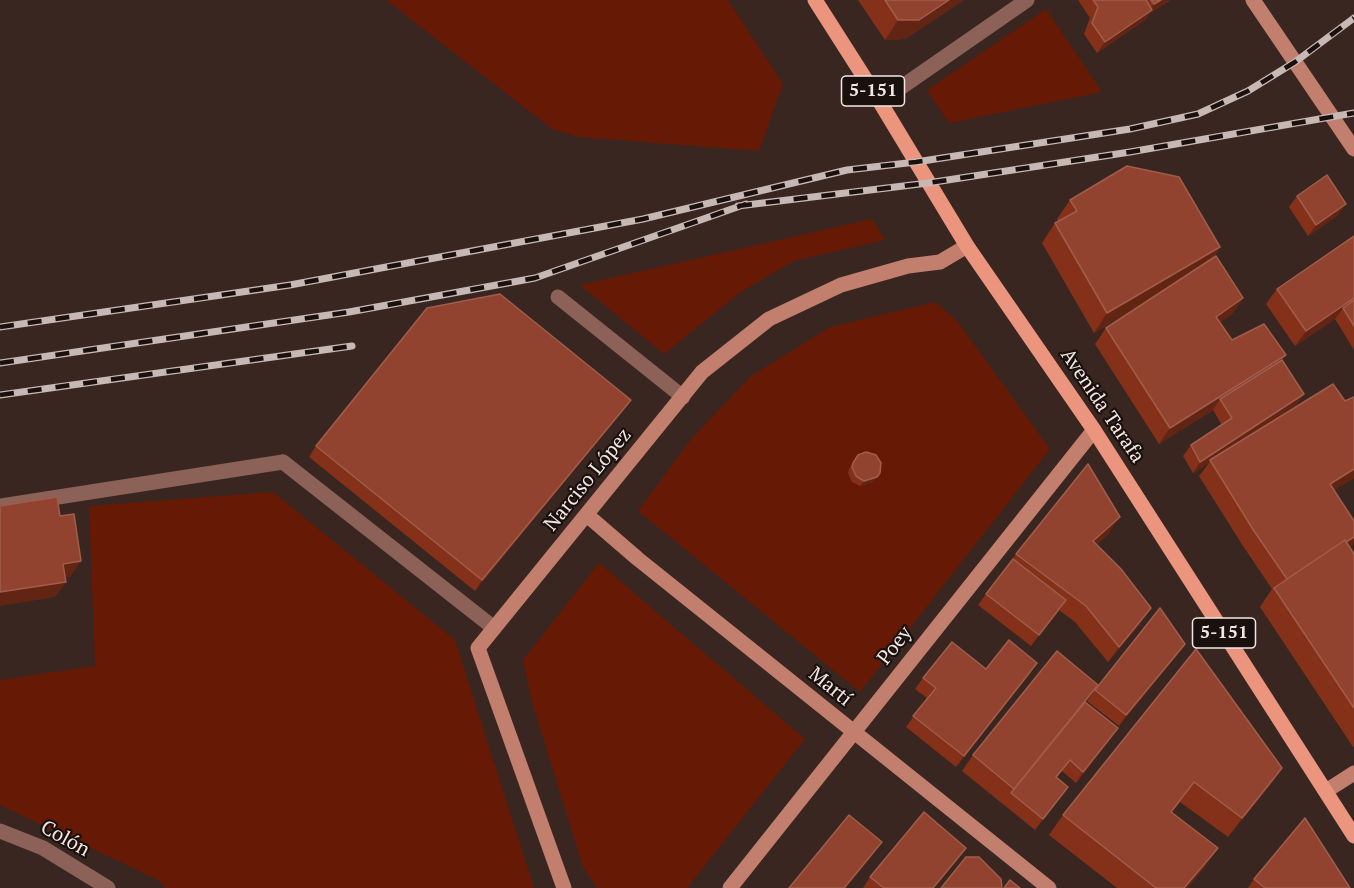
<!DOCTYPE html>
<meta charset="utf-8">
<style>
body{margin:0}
canvas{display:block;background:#392621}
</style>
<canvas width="1354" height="888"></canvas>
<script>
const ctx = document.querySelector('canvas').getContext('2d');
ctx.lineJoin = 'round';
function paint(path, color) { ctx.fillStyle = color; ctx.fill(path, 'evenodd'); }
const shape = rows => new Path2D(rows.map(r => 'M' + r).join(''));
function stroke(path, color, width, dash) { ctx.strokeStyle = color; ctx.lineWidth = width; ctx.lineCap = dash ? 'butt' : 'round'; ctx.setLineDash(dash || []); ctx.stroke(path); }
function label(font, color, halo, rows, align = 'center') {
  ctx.font = font + ' "PT Serif",serif'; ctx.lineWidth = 4.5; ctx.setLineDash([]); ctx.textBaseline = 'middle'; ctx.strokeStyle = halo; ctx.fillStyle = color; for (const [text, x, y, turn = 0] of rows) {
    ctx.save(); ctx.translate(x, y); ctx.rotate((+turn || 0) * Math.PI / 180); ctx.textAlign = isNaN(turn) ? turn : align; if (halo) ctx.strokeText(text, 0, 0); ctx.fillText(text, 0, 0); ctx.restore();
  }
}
paint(shape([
 [386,0,728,0,783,84,759,151,578,137,552,129],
 [1046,9,1102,92,949,123,927,90],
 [872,219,885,240,794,261,741,292,664,354,580,285],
 [935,302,957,321,1050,449,860,692,638,511,691,439,751,376,830,327],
 [273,492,455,640,534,888,166,888,158,880,0,805,0,680,95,666,89,506],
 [599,563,805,739,687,888,597,888,583,867,531,699,523,660]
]), '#661905');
stroke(shape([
 [558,297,683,397],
 [0,506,283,462]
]), '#8c6157', 15);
stroke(shape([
 [880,102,1027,0],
 [283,462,494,628],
 [0,831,43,848,108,888]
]), '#8c6157', 15);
stroke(shape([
 [1253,0,1354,149],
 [587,515,638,559,1049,888],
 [1326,791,1354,773],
 [564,888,478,648,702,372,769,319,841,285,908,266,940,262,967,246],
 [730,888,1094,430]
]), '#c27f6e', 15);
stroke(shape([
 [815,0,880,102,967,246,1094,430,1354,836]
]), '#eb957f', 15);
const rail = shape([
 [738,206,928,183,1130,152,1354,113],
 [0,327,290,285,643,219,847,170,916,162,1130,129,1198,114,1248,91,1295,62,1354,18],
 [0,363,349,312,535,278,746,204],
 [0,395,352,346]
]);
stroke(rail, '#c7b8b4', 7);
stroke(rail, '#1a110f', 4.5, [14]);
paint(shape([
 [858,0,964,0,905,39,885,40],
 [1078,0,1170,0,1150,13,1145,20,1097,53,1084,34,1090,18],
 [1297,196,1338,215,1308,236,1289,207],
 [1070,200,1220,247,1212,259,1243,298,1232,314,1220,322,1232,340,1282,360,1304,394,1296,405,1250,435,1345,401,1354,397,1354,478,1334,490,1354,521,1354,542,1350,548,1354,554,1354,746,1353,747,1260,607,1272,589,1243,546,1199,476,1209,463,1193,473,1183,456,1191,445,1222,425,1213,410,1159,444,1095,344,1106,328,1147,301,1094,333,1042,243,1055,223,1058,222,1057,219],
 [1354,236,1354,350,1335,319,1295,346,1266,304,1277,289],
 [623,410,475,591,309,457,316,446],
 [858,455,873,482,860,486,852,482,848,473,849,469],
 [1109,533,1096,545,1140,624,1108,662,1075,622,1059,610,1031,646,978,605,1016,554],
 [1185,644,1177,655,1119,726,1087,701,1095,690],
 [1196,649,1282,768,1268,788,1228,837,1180,802,1172,812,1218,848,1204,868,1187,888,1117,888,1049,835,1063,815],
 [986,669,1030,674,956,767,906,727,927,698,915,689,923,678],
 [1086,702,1118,728,1076,783,1062,771,1056,778,1068,787,1035,830,962,771,973,755],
 [966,848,958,859,934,888,863,888,870,877],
 [1254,879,1350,888,1248,888]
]), '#853019');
paint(shape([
 [949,0,964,0,905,39,885,40,898,20],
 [1161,0,1170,0,1150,13,1145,20,1097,53,1105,42,1148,12,1154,4],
 [1346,204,1338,215,1308,236,1316,225],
 [1220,247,1206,267,1094,333,1107,313],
 [1243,298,1232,314,1205,332,1216,317],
 [1354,298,1354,306,1343,308,1335,319,1295,346,1306,331],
 [1286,355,1275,371,1220,399,1213,410,1159,444,1170,428],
 [1304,394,1296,405,1211,461,1210,460,1209,463,1193,473,1200,462],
 [631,400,623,410,475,591,482,580],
 [1354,469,1354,478,1319,500,1330,484],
 [877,477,873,482,860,486,864,481],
 [1120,517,1109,533,1082,557,1093,541],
 [1354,537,1354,542,1350,548,1277,596,1288,580],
 [81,561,70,577,52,579,63,564],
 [66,582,55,597,0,606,0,592],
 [1066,600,1059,611,1031,646,1039,635],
 [1151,608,1140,624,1108,662,1119,647],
 [1185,644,1177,655,1119,726,1126,715],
 [1037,663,1030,674,956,767,964,756],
 [1118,728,1111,739,1076,783,1083,772],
 [1282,768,1268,788,1228,837,1242,818],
 [1194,782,1180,802,1157,831,1171,812],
 [1068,787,1060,798,1035,830,1043,819],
 [882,842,871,857,846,888,844,888],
 [966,848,958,859,934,888,933,888],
 [1218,848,1204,868,1187,888,1184,888]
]), '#622413');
const building = shape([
 [885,0,949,0,919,20,898,20,885,0],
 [1093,0,1146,0,1152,10,1105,42,1092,23,1098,7,1093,0],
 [1151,0,1161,0,1154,4,1151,0],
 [1127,166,1179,177,1220,247,1107,313,1055,223,1077,211,1070,200,1127,166],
 [1327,175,1346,204,1316,225,1297,196,1327,175],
 [1354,236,1354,298,1306,331,1277,289,1354,236],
 [1216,256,1243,298,1216,317,1232,340,1264,324,1286,355,1170,428,1106,328,1216,256],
 [500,294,631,400,482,580,316,446,427,308,500,294],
 [1354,300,1354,326,1343,308,1354,300],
 [1282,360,1304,394,1200,462,1191,445,1232,418,1220,399,1282,360],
 [1333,384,1345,401,1354,397,1354,469,1330,484,1354,521,1354,537,1346,542,1345,540,1287,579,1254,531,1210,460,1333,384],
 [866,452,876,455,881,463,880,473,877,477,864,481,856,476,852,467,853,463,858,455,866,452],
 [1088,464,1120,517,1093,541,1121,569,1151,608,1119,647,1086,606,1016,554,1088,464],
 [57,497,60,516,74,514,81,561,63,564,66,582,0,592,0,506,57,497],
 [1345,540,1354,554,1354,708,1274,588,1345,540],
 [1013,559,1066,600,1039,635,986,594,1013,559],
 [1160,608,1185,644,1126,715,1095,690,1160,608],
 [1009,640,1037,663,964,756,913,716,936,688,923,678,952,642,986,669,1009,640],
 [1196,649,1282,768,1242,818,1194,782,1171,812,1218,848,1184,888,1156,888,1063,815,1196,649],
 [1057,651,1098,685,1014,789,973,755,1057,651],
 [1085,702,1118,728,1083,772,1070,760,1056,777,1068,787,1043,819,1011,793,1085,702],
 [924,812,966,848,933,888,884,888,870,877,924,812],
 [849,815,882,842,844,888,789,888,849,815],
 [1305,818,1350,888,1265,888,1254,879,1305,818],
 [966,857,979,857,1001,879,1002,888,941,888,966,857],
 [1010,880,1020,888,1004,888,1010,880]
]);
paint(building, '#91432f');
stroke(building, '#a15d4b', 1.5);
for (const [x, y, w] of [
 [873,91,63],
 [1224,633,63]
]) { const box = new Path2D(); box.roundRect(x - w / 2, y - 15, w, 30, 4.5); ctx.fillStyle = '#1a110f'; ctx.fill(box); stroke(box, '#f4e7e3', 1.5); }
label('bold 18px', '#f4e7e3', null, [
 ["5-151",873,91],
 ["5-151",1224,633]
]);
label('20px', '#f4e7e3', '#1a110f', [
 ["Avenida Tarafa",1102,406,56],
 ["Narciso López",588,480,-51],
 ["Poey",895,646,-52],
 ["Martí",830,687,39],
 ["Colón",65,839,29]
]);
</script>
